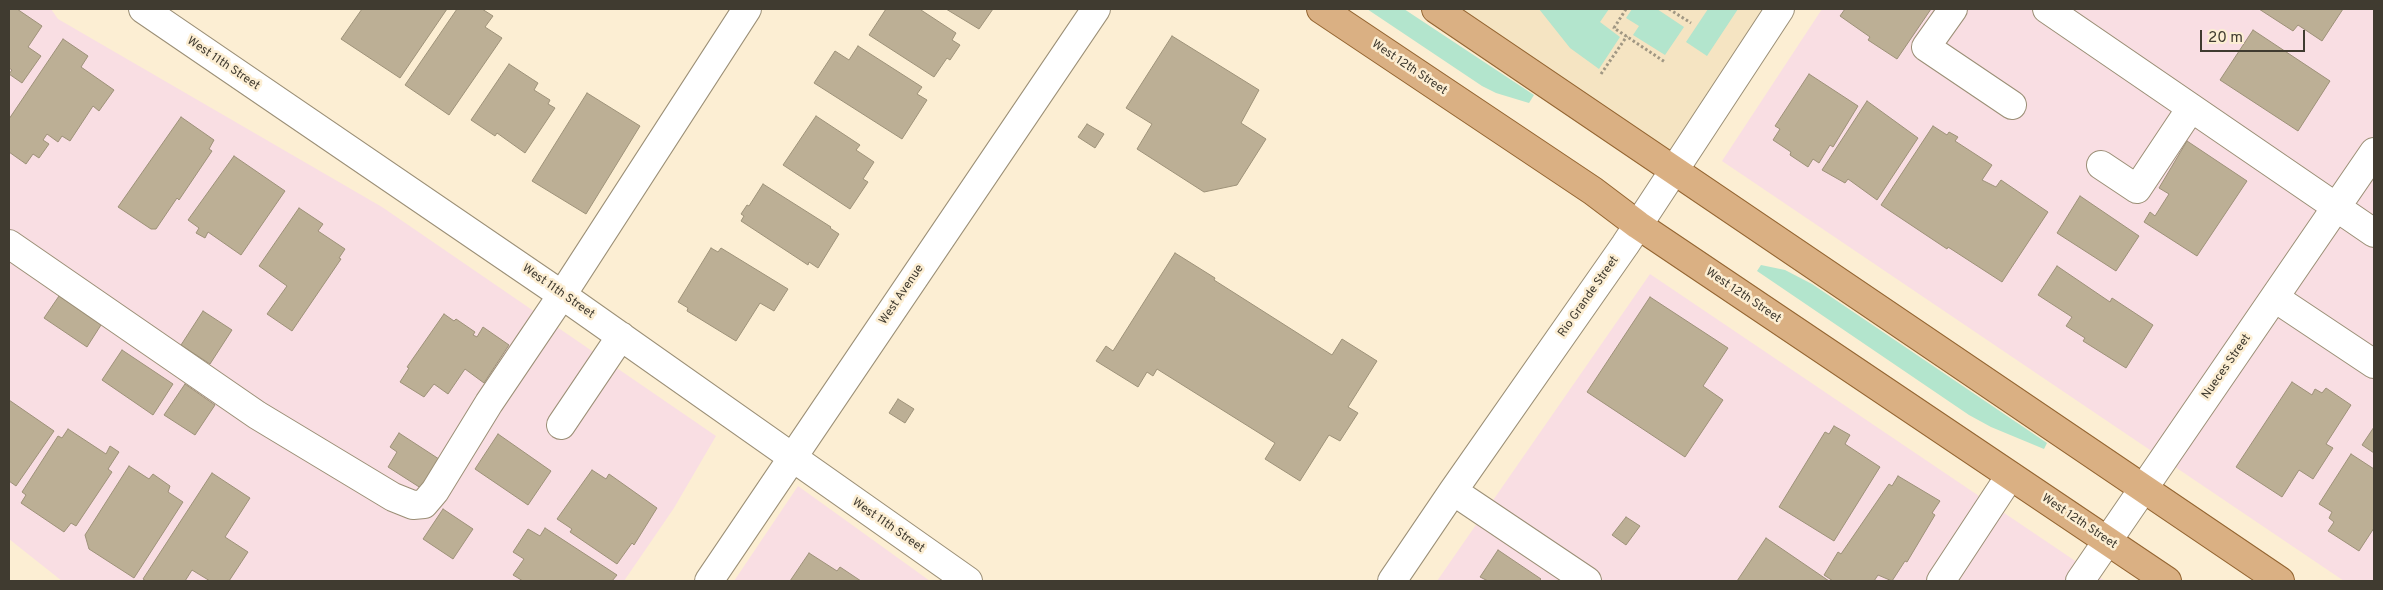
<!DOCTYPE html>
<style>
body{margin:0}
#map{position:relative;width:2383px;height:590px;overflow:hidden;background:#fceed3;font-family:Overpass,sans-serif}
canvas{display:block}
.frame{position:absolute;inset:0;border:10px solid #403b30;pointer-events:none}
.scale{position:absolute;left:2200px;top:30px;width:105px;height:22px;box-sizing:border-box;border:2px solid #403b30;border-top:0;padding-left:6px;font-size:15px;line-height:18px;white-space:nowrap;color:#403b30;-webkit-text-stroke:4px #fceed3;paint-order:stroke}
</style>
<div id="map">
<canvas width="2383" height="590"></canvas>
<div class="frame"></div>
<div class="scale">20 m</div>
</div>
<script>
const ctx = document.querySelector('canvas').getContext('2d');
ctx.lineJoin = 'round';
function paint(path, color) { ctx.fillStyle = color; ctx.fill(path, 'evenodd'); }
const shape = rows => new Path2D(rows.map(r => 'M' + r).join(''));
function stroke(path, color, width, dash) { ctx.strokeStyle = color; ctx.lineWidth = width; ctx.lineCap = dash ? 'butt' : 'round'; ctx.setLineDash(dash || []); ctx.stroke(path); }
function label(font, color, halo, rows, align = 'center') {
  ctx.font = font + ' Overpass,sans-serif'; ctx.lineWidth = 5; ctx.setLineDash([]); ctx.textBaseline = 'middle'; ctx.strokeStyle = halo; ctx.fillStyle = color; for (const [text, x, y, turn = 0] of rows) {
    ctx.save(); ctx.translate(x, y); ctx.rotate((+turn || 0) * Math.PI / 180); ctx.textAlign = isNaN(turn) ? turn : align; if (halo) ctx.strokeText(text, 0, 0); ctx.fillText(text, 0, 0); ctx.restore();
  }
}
paint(shape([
 [9,9,51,9,58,19,382,207,716,436,674,508,624,581,62,581,9,539],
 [1822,9,2374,9,2374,581,2344,581,1722,161],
 [1650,274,2105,581,1437,581],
 [798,486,930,581,734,581]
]), '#f9dee3');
paint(shape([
 [1436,9,1780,9,1674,169]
]), '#f5e4c2');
paint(shape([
 [1367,9,1404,9,1534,95,1529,103,1496,93,1482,86],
 [1539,9,1609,9,1600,22,1620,37,1599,69,1570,48],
 [1632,9,1657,9,1684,27,1665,55,1633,35,1639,26,1626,18],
 [1708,9,1738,9,1707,56,1686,42],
 [1761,265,1785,270,1812,284,2047,443,2044,449,1991,427,1969,415,1757,271]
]), '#b3e5cd');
const building = shape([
 [9,9,17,9,42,26,28,47,41,56,22,83,9,74,12,70,9,68,9,9],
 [362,9,447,9,400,78,341,39,362,9],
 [457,9,482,9,493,16,485,27,502,38,449,115,405,85,457,9],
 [886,9,922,9,921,10,956,33,952,40,960,45,950,60,947,58,934,77,869,35,886,9],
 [946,9,993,9,979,29,946,9],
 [1845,9,1931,9,1897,59,1868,40,1870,37,1840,16,1845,9],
 [2259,9,2343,9,2322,41,2298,25,2293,31,2259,9],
 [2253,30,2330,81,2298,131,2220,80,2253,30],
 [1172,36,1259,90,1241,123,1266,139,1237,185,1204,192,1137,149,1152,124,1126,108,1172,36],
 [63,39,88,56,81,67,114,90,99,111,93,106,70,141,62,136,58,142,47,134,43,140,49,144,39,158,33,154,26,164,9,152,9,119,63,39],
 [858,46,922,87,917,94,927,100,902,139,814,83,835,51,849,60,858,46],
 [509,64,538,83,534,90,550,100,548,104,555,108,525,153,497,133,495,136,471,120,509,64],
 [1809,74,1858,106,1833,147,1830,145,1819,163,1813,159,1808,167,1790,155,1791,152,1773,140,1780,129,1775,126,1809,74],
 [587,93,640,126,586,214,532,181,587,93],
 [1867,101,1918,138,1877,200,1848,179,1845,183,1822,170,1867,101],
 [816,116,860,145,856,150,874,162,863,179,868,182,850,209,783,165,816,116],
 [181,117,214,140,209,149,212,151,179,200,177,198,156,229,151,229,118,207,181,117],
 [1087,124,1104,134,1095,148,1078,137,1087,124],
 [1933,126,1947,135,1949,132,1958,137,1955,141,1992,165,1982,180,1996,187,2001,180,2048,212,2002,282,1948,247,1947,249,1881,205,1933,126],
 [2187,141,2247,181,2197,256,2144,222,2150,212,2155,216,2169,194,2159,188,2187,141],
 [234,156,285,191,241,255,208,232,205,238,196,233,199,228,188,220,234,156],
 [763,184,831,227,830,228,839,234,818,268,809,262,808,265,741,221,744,216,741,214,747,205,749,206,763,184],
 [2080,196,2139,236,2116,271,2057,233,2080,196],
 [299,208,323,224,318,231,345,249,339,258,341,259,292,331,267,314,287,286,259,266,299,208],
 [711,248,718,252,721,248,788,289,774,311,760,303,736,341,687,311,688,308,678,302,711,248],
 [1175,253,1215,278,1214,280,1332,355,1342,339,1377,361,1348,407,1358,413,1340,441,1329,435,1300,481,1265,459,1275,443,1157,369,1153,376,1147,372,1138,387,1096,361,1106,346,1113,351,1175,253],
 [2057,266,2110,302,2112,298,2153,325,2126,368,2083,341,2085,338,2066,326,2072,317,2038,295,2057,266],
 [59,296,101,325,87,347,44,318,59,296],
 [1650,297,1728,348,1703,386,1723,400,1685,457,1587,392,1650,297],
 [203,311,232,330,210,364,181,345,203,311],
 [444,314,454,321,456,319,475,332,473,335,477,337,483,327,509,345,484,383,465,369,448,394,434,384,424,397,400,382,409,368,407,367,444,314],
 [122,350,173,384,153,415,102,380,122,350],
 [2292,382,2312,395,2315,389,2322,393,2326,388,2351,405,2326,444,2333,448,2313,479,2299,470,2282,497,2236,467,2292,382],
 [185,384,215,405,195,435,164,415,185,384],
 [898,399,914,409,905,423,889,413,898,399],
 [9,400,54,431,16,486,9,481,9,400],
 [1834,426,1850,435,1845,444,1880,467,1834,541,1779,507,1825,432,1829,434,1834,426],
 [2374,427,2374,453,2362,445,2374,427],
 [68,429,106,454,110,446,119,452,108,469,112,472,76,526,71,523,64,532,21,503,26,495,22,492,58,436,62,438,68,429],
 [399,433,445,463,427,492,388,467,397,452,390,447,399,433],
 [498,434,551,471,528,505,475,469,498,434],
 [2351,454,2374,469,2374,528,2359,551,2328,531,2334,522,2329,518,2332,512,2319,504,2351,454],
 [129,466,149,479,153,474,170,486,168,492,183,502,134,578,89,549,85,535,129,466],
 [592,470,606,479,609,474,657,508,634,545,632,543,617,564,570,532,572,529,557,519,592,470],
 [212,473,250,498,225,537,248,552,229,581,210,581,192,570,185,581,146,581,143,579,212,473],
 [1898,476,1940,501,1932,513,1935,515,1907,562,1905,561,1892,581,1878,575,1874,581,1833,581,1824,575,1838,552,1841,554,1889,484,1892,486,1898,476],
 [443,509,473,529,453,559,423,539,443,509],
 [1626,517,1640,526,1626,545,1612,535,1626,517],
 [545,528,617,575,612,581,523,581,513,575,524,559,513,552,528,529,540,536,545,528],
 [1766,538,1829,581,1737,581,1766,538],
 [1498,550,1541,579,1539,581,1488,581,1480,577,1498,550],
 [809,553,837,571,840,567,861,581,790,581,809,553]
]);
paint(building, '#bcaf95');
stroke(building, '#9e9279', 1);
const minor = shape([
 [143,9,562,295,968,581],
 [1953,9,1926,47,2012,105],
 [2047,9,2374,233],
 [2101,165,2137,189,2191,108],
 [9,244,257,415,393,497,413,505,424,504,435,491,489,403,562,295,747,9],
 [2275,298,2374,364],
 [561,425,621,336],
 [1453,491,1587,581],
 [709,581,1096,9],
 [1392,581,1453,491,1625,245,1780,9],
 [1941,581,2010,476],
 [2080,581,2374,152]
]);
const major = shape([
 [1321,9,1593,191,1638,225,2167,581],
 [1436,9,2280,581]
]);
stroke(minor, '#9b8f76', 30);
stroke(major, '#946531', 30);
stroke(shape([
 [1626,9,1614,28,1665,62],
 [1669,9,1691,23],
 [1601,74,1627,36]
]), '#a09783', 3, [2.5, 2.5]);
stroke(minor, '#fff', 28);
stroke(major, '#dab083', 28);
label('12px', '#403b30', '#fceed3', [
 ["West 11th Street",223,64,34],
 ["West 12th Street",1409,68,34],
 ["West 11th Street",558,292,35],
 ["West Avenue",902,295,-56],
 ["West 12th Street",1743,296,34],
 ["Rio Grande Street",1589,297,-55],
 ["Nueces Street",2227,367,-55],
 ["West 12th Street",2079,522,34],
 ["West 11th Street",888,526,35]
]);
</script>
